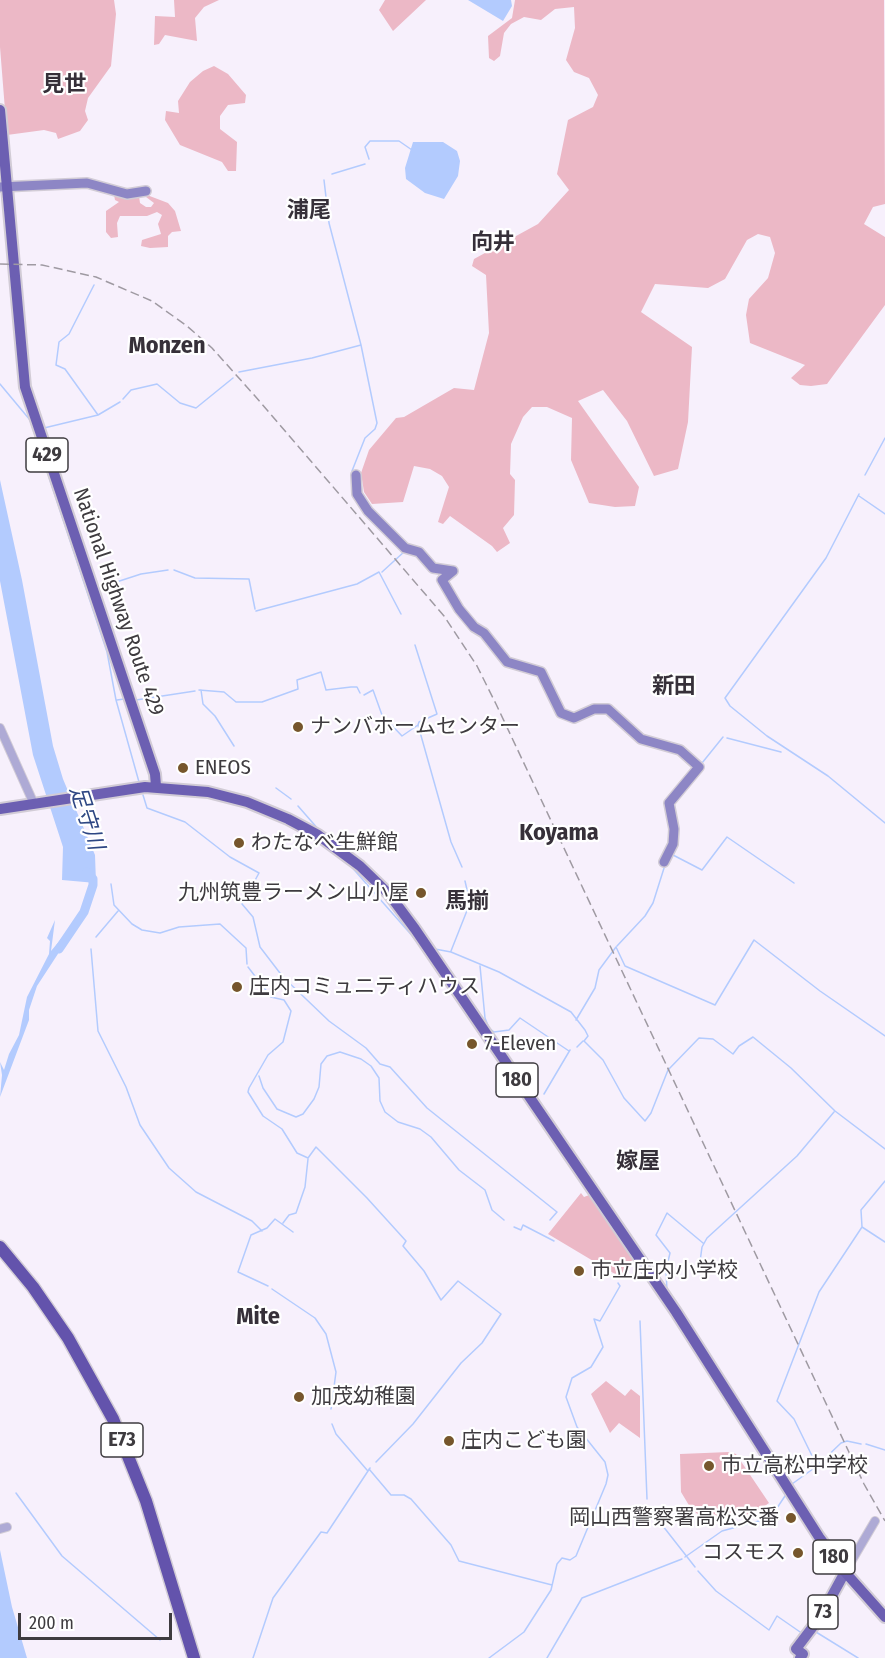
<!DOCTYPE html>
<meta charset="utf-8">
<style>
body{margin:0}
#map{position:relative;width:885px;height:1658px;overflow:hidden;background:#f7f0fc;font-family:"Fira Sans Condensed",sans-serif}
canvas{display:block}
.scale{position:absolute;left:18px;top:1613px;width:154px;height:27px;box-sizing:border-box;border:3px solid #3e3b3f;border-top:0;padding-left:8px;font-size:18px;line-height:21px;white-space:nowrap;color:#3e3b3f;-webkit-text-stroke:4px #fff;paint-order:stroke}
</style>
<div id="map">
<canvas width="885" height="1658"></canvas>
<div class="scale">200 m</div>
</div>
<script>
const ctx = document.querySelector('canvas').getContext('2d');
ctx.lineJoin = 'round';
function paint(path, color) { ctx.fillStyle = color; ctx.fill(path, 'evenodd'); }
const shape = rows => new Path2D(rows.map(r => 'M' + r).join(''));
function stroke(path, color, width, dash) { ctx.strokeStyle = color; ctx.lineWidth = width; ctx.lineCap = dash ? 'butt' : 'round'; ctx.setLineDash(dash || []); ctx.stroke(path); }
function label(font, color, halo, rows, align = 'center') {
  ctx.font = font + ' "Fira Sans Condensed","Noto Sans JP",sans-serif'; ctx.lineWidth = 4.5; ctx.setLineDash([]); ctx.textBaseline = 'middle'; ctx.strokeStyle = halo; ctx.fillStyle = color; for (const [text, x, y, turn = 0] of rows) {
    ctx.save(); ctx.translate(x, y); ctx.rotate((+turn || 0) * Math.PI / 180); ctx.textAlign = isNaN(turn) ? turn : align; if (halo) ctx.strokeText(text, 0, 0); ctx.fillText(text, 0, 0); ctx.restore();
  }
}
paint(shape([
 [0,0,114,0,116,14,111,66,88,98,85,111,88,120,80,131,58,139,56,133,44,130,7,135,0,47],
 [174,0,219,0,204,7,195,18,197,41,165,35,159,44,154,45,155,16,175,17],
 [385,0,426,0,393,31,379,10],
 [515,0,884,0,885,204,873,207,864,224,885,237,885,305,827,384,811,386,800,385,791,378,805,365,750,343,746,315,749,299,768,278,775,253,770,237,758,234,747,240,725,279,708,288,655,284,641,312,692,347,688,422,678,469,654,476,627,421,603,390,578,401,639,487,635,506,615,507,589,503,571,460,572,418,547,407,532,407,523,417,511,444,510,474,515,480,514,515,503,528,510,543,497,552,492,546,450,516,443,524,438,522,449,487,442,476,430,469,414,466,403,502,372,504,364,492,361,473,369,450,396,418,404,417,454,388,474,390,489,333,486,275,472,266,474,259,538,224,569,190,557,174,568,120,593,107,598,95,589,78,574,72,566,60,575,28,574,7,555,9,541,20,524,17,511,24,504,33,500,56,494,61,489,58,488,36,512,18],
 [214,66,228,74,246,95,245,103,228,105,220,116,220,129,237,142,236,171,228,171,222,162,180,145,165,120,166,111,179,113,178,101,190,82,203,71],
 [114,195,139,196,140,203,146,207,151,207,154,203,146,197,147,195,168,203,175,211,181,231,172,232,168,236,168,247,150,248,141,246,142,240,161,234,158,224,162,215,157,212,147,216,120,216,117,223,118,237,111,238,106,232,106,211,119,202,115,200],
 [581,1193,584,1197,589,1195,633,1259,620,1277,548,1234],
 [606,1381,625,1396,631,1389,640,1396,640,1438,619,1423,610,1433,591,1394],
 [729,1452,736,1454,769,1503,756,1512,717,1522,710,1526,690,1507,681,1492,680,1454]
]), '#ecb8c6');
paint(shape([
 [468,0,511,0,512,6,503,21],
 [413,142,443,142,457,151,460,161,458,176,444,199,425,193,406,179,405,168],
 [0,480,22,580,53,746,63,779,95,855,96,883,62,880,63,847,33,755,0,581],
 [55,920,51,951,61,939,67,940,37,986,29,1010,29,1020,0,1097,2,1075,0,1062,4,1070,9,1054,19,1035,27,997,49,954,50,941,47,938],
 [0,1550,12,1607,27,1658,0,1658]
]), '#b3cbfe');
stroke(shape([
 [369,159,365,147,370,141,399,141,412,150],
 [332,174,365,164],
 [324,180,329,223,361,345,377,423,375,429,365,438,352,471],
 [94,285,69,334,59,342,56,365,65,369,98,415],
 [239,372,312,358,361,345],
 [0,384,30,420,107,652,116,700,139,782],
 [123,399,131,390,157,384,180,403,196,408,233,378],
 [44,428,98,415,120,402],
 [865,475,885,438],
 [859,494,826,558,725,698,730,706,767,736,828,776,885,823],
 [859,496,885,514],
 [174,570,195,578,249,579,255,609],
 [382,572,405,551],
 [98,588,141,574,168,570],
 [256,611,357,584,379,572,401,614],
 [415,645,437,714,419,722,418,725,451,842,462,867],
 [199,690,224,692,236,702,262,702,298,689,297,680,321,672,326,690,351,687,357,687,360,693],
 [201,690,203,704,215,716,234,746],
 [364,695,373,690,382,715,402,736,418,725],
 [117,700,124,699],
 [136,700,195,691],
 [727,738,781,752],
 [702,763,723,737],
 [276,788,291,799],
 [143,795,147,808,185,822,230,857,259,873,242,904,253,917,260,947,283,977,329,1021,366,1048,380,1064,390,1067,427,1108,557,1212,550,1220],
 [298,806,319,830],
 [673,855,702,870,727,837,794,883],
 [349,864,415,939],
 [111,884,114,905,132,924,142,930,160,933,179,927,220,924,246,948,247,964],
 [96,937,118,911],
 [617,946,645,916,653,903,665,865],
 [91,949,98,1031,126,1087,140,1125,169,1168,196,1192,252,1221,262,1231],
 [435,949,451,952,499,972,571,1012,585,1030,588,1036,584,1041,603,1060,624,1098,645,1121,651,1113,668,1070,699,1038,713,1039,733,1054,739,1046,753,1037,791,1068,835,1111,885,1149],
 [451,951,470,903,465,881],
 [480,966,485,1018,489,1028,494,1032,509,1030,520,1018,569,1051],
 [248,967,271,997,284,1000,291,1011,283,1042,268,1055,249,1088,248,1092,263,1116,282,1129,297,1153,308,1158,316,1147,367,1198,406,1241,403,1246,424,1271,441,1300,458,1281,501,1314,482,1343,461,1363,413,1424,376,1462],
 [576,1020,595,988,599,970,616,947,625,966,715,1005,754,940,820,991,885,1036],
 [577,1047,583,1041],
 [259,1076,263,1088,277,1109,296,1117,303,1114,314,1099,319,1087,321,1064,327,1056,340,1052,361,1059,371,1066,379,1078,380,1101,385,1112,398,1122,420,1129,431,1137,459,1170,485,1190,492,1210,504,1220],
 [544,1094,570,1050],
 [283,1223,289,1215,296,1213,305,1187,308,1159],
 [514,1227,521,1230,523,1225,554,1241],
 [862,1227,885,1242],
 [699,1269,702,1247,707,1238,797,1156,834,1112],
 [268,1286,238,1272,251,1235,267,1228,275,1219,293,1232],
 [272,1289,315,1318,326,1334,336,1372,331,1409],
 [667,1291,666,1270,670,1253,656,1235,667,1213,703,1243],
 [640,1321,647,1499],
 [332,1424,336,1434,367,1470],
 [866,1444,885,1450],
 [818,1465,841,1443,847,1441,861,1444],
 [369,1469,391,1495,404,1495,411,1499,451,1545,459,1561,552,1585],
 [792,1484,817,1466,794,1419,777,1401,819,1292,862,1227,861,1210,885,1181],
 [16,1493,62,1556,160,1640],
 [648,1507,695,1567],
 [685,1557,722,1531,759,1521,777,1508,787,1493],
 [698,1571,716,1591,769,1630,777,1616,803,1634],
 [816,1632,858,1658],
 [253,1658,273,1598,321,1532,327,1533,370,1468],
 [489,1658,524,1632,551,1590,557,1564,562,1558,570,1560,576,1556,606,1484,608,1475,605,1462,577,1427,566,1397,572,1378,591,1367,603,1347,594,1319,600,1321,620,1286,618,1283],
 [547,1658,582,1598,682,1559]
]), '#b3cbfe', 1.5);
stroke(shape([
 [59,949,84,912,93,885,93,879,87,872]
]), '#b3cbfe', 9);
const tertiary = shape([
 [0,728,34,804],
 [0,1529,7,1527],
 [845,1572,875,1521]
]);
const secondary = shape([
 [0,187,87,183,127,194,146,191],
 [356,475,357,494,368,511,405,548,419,552,433,568,453,571],
 [453,571,442,580,459,609,474,627,484,633,507,662,541,672,561,713,574,718,594,709,608,709,641,739,680,750,699,767,669,803,674,829,673,844,664,862]
]);
const primary = shape([
 [800,1658,803,1654,796,1649,821,1616,845,1572]
]);
const trunk = shape([
 [0,110,25,387,155,774,156,786],
 [0,809,145,787,208,792,247,802,288,819,318,835,360,866,389,894,415,929,676,1312,819,1537,845,1572,885,1617]
]);
const motorway = shape([
 [0,1247,33,1287,68,1338,113,1419,146,1501,194,1658]
]);
stroke(tertiary, '#d2ccd6', 10);
stroke(secondary, '#d2ccd6', 12);
stroke(primary, '#d2ccd6', 14);
stroke(trunk, '#d2ccd6', 14);
stroke(motorway, '#d2ccd6', 15);
stroke(tertiary, '#aeaad5', 8);
stroke(secondary, '#8d86c5', 9);
stroke(primary, '#766bb8', 10);
stroke(trunk, '#6c5fb2', 10);
stroke(motorway, '#6353ac', 12);
stroke(shape([
 [0,264,42,265,96,277,152,301,187,326,212,348,255,396,444,616,477,666,496,704,864,1484,885,1521]
]), '#9f9aa2', 1.5, [9, 4.5]);
for (const [x, y, r, color] of [
 [298,727,6,"#76562c"],
 [183,768,6,"#76562c"],
 [239,843,6,"#76562c"],
 [421,893,6,"#76562c"],
 [237,987,6,"#76562c"],
 [472,1044,6,"#76562c"],
 [579,1271,6,"#76562c"],
 [299,1397,6,"#76562c"],
 [449,1441,6,"#76562c"],
 [709,1466,6,"#76562c"],
 [791,1518,6,"#76562c"],
 [798,1553,6,"#76562c"]
]) { const dot = new Path2D(); dot.arc(x, y, r, 0, 2 * Math.PI); ctx.fillStyle = color; ctx.fill(dot); stroke(dot, '#fff', 2); }
for (const [x, y, w] of [
 [47,455,42],
 [517,1080,42],
 [122,1440,42],
 [834,1557,42],
 [823,1612,30]
]) { const box = new Path2D(); box.roundRect(x - w / 2, y - 17, w, 34, 4.5); ctx.fillStyle = '#fff'; ctx.fill(box); stroke(box, '#3e3b3f', 1.5); }
label('bold 20px', '#3e3b3f', null, [
 ["429",47,455],
 ["180",517,1080],
 ["E73",122,1440],
 ["180",834,1557],
 ["73",823,1612]
]);
label('21px', '#3e3b3f', '#fff', [
 ["National Highway Route 429",118,602,71]
]);
label('21px', '#3e3b3f', '#fff', [
 ["ナンバホームセンター",310,727],
 ["ENEOS",195,768],
 ["わたなべ生鮮館",251,843],
 ["九州筑豊ラーメン山小屋",409,893,"right"],
 ["庄内コミュニティハウス",249,987],
 ["7-Eleven",484,1044],
 ["市立庄内小学校",591,1271],
 ["加茂幼稚園",311,1397],
 ["庄内こども園",461,1441],
 ["市立高松中学校",721,1466],
 ["岡山西警察署高松交番",779,1518,"right"],
 ["コスモス",786,1553,"right"]
], 'left');
label('bold 22px', '#363039', '#fff', [
 ["見世",64,85],
 ["浦尾",309,211],
 ["向井",493,243],
 ["新田",674,687],
 ["馬揃",467,902],
 ["嫁屋",638,1162]
]);
label('italic 22px', '#2d4683', '#fff', [
 ["足守川",86,818,72]
]);
label('bold 24px', '#363039', '#fff', [
 ["Monzen",167,346],
 ["Koyama",559,833],
 ["Mite",258,1317]
]);
</script>
